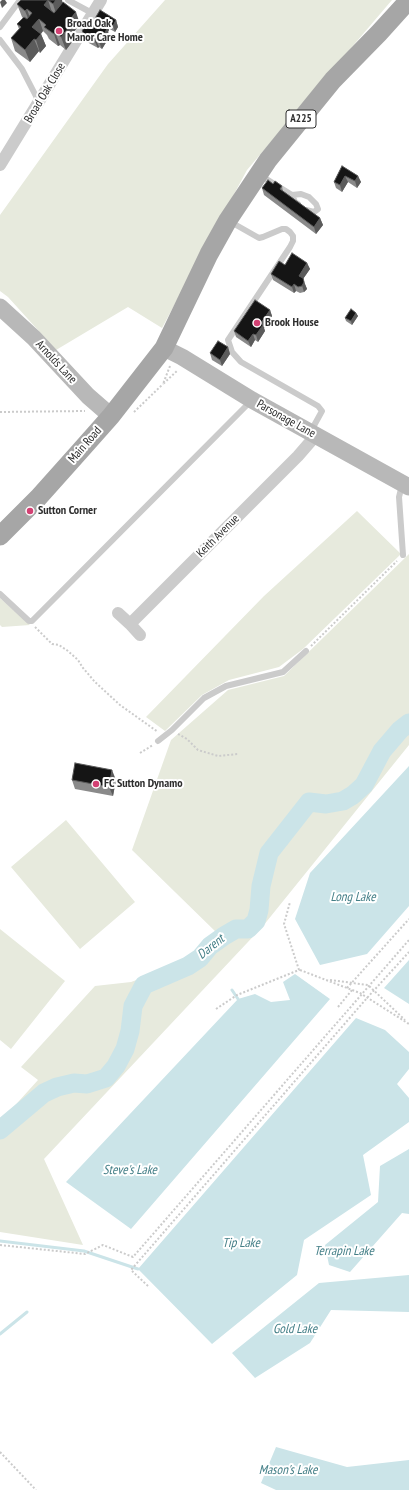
<!DOCTYPE html>
<style>
body{margin:0}
canvas{display:block;background:#fff}
</style>
<canvas width="409" height="1490"></canvas>
<script>
const ctx = document.querySelector('canvas').getContext('2d');
ctx.lineJoin = 'round';
function paint(path, color) { ctx.fillStyle = color; ctx.fill(path, 'evenodd'); }
const shape = rows => new Path2D(rows.map(r => 'M' + r).join(''));
function stroke(path, color, width, dash) { ctx.strokeStyle = color; ctx.lineWidth = width; ctx.lineCap = dash ? 'butt' : 'round'; ctx.setLineDash(dash || []); ctx.stroke(path); }
function label(font, color, halo, rows, align = 'center') {
  ctx.font = font + ' "PT Sans Narrow",sans-serif'; ctx.lineWidth = 4; ctx.setLineDash([]); ctx.textBaseline = 'middle'; ctx.strokeStyle = halo; ctx.fillStyle = color; for (const [text, x, y, turn = 0] of rows) {
    ctx.save(); ctx.translate(x, y); ctx.rotate((+turn || 0) * Math.PI / 180); ctx.textAlign = isNaN(turn) ? turn : align; if (halo) ctx.strokeText(text, 0, 0); ctx.fillText(text, 0, 0); ctx.restore();
  }
}
paint(shape([
 [165,0,392,0,247,170,162,328,128,307,56,350,8,297,0,291,0,215,108,64],
 [357,511,401,554,303,649,279,667,229,680,202,695,165,731,146,717,264,596],
 [409,554,409,745,263,926,44,1159,83,1245,0,1232,0,1122,38,1080,21,1067,95,986,131,982,189,961,219,935,132,850,171,740,228,690,284,676],
 [0,598,30,625,2,627,0,625],
 [66,820,135,902,80,949,11,867],
 [0,929,65,981,11,1049,0,1040]
]), '#e7eadd');
paint(shape([
 [409,766,409,906,367,954,320,965,295,919,310,873],
 [409,960,409,1004,384,988],
 [295,974,330,999,131,1229,66,1182,238,999,255,994,271,1002,290,1000,283,982],
 [356,1018,385,1030,409,1052,409,1069,397,1084,409,1098,409,1122,363,1155,371,1195,304,1240,297,1275,212,1344,138,1269],
 [409,1149,409,1214,402,1213,350,1272,329,1265,325,1245,378,1202,380,1166],
 [409,1275,409,1312,331,1310,310,1343,255,1378,232,1353,319,1283],
 [276,1447,347,1467,409,1460,409,1490,276,1490,261,1483]
]), '#cbe4e8');
stroke(shape([
 [232,990,238,999],
 [0,1241,84,1251,138,1269],
 [0,1334,27,1312]
]), '#cbe4e8', 3);
stroke(shape([
 [0,1130,44,1093,57,1087,74,1083,87,1084,106,1078,116,1066,125,1049,130,1031,133,1006,144,985,188,966,200,958,210,946,224,936,236,929,248,929,256,921,259,910,261,886,269,853,309,802,326,804,343,801,353,795,364,785,382,751,400,730,409,723]
]), '#cbe4e8', 19);
stroke(shape([
 [170,366,163,384,178,370],
 [0,412,85,411],
 [134,412,163,384],
 [35,627,52,644,59,645,68,651,78,660,83,668,95,682,120,705,158,732],
 [311,646,397,561],
 [178,734,187,739,198,750,218,756,238,754],
 [140,753,153,745],
 [300,970,360,993,409,1024],
 [330,980,368,985,405,1020],
 [347,988,409,919],
 [338,1007,352,990],
 [216,1009,237,995,299,970,284,924,290,902],
 [0,1245,85,1254,103,1245,133,1257,409,940],
 [148,1286,131,1270,367,998,409,952],
 [0,1452,36,1490]
]), '#cbcbcb', 2, [2, 2]);
stroke(shape([
 [68,0,92,13],
 [0,27,20,0],
 [0,40,22,69,39,102],
 [260,175,292,195,301,194,309,197,316,204,318,209,314,212,306,210],
 [292,195,295,202,298,204],
 [229,221,259,238,263,237,282,229,286,229,290,232,293,236,293,241,290,247,228,340,232,352,241,362,318,406,322,411,311,431],
 [402,485,399,497,403,555],
 [0,594,29,621,32,621,251,401],
 [158,741,172,730,204,698,226,686,283,672,306,651]
]), '#cbcbcb', 6);
stroke(shape([
 [0,165,101,0],
 [118,613,130,624],
 [140,635,130,624,298,456,311,441,314,435]
]), '#cbcbcb', 12);
stroke(shape([
 [0,307,34,338,88,396,111,416],
 [164,348,182,357,252,400,409,487]
]), '#b8b8b8', 17);
stroke(shape([
 [0,536,38,498,80,451,111,416,164,348,209,254,228,220,268,160,333,80,379,33,409,0]
]), '#a6a6a6', 19);
paint(shape([
 [21,0,62,0,62,2,80,24,73,33,75,38,66,50,60,45,58,46,49,39,47,35,43,31,41,34,46,46,40,53,39,51,30,62,15,51,11,38,19,29,17,24,23,18,22,17,17,4],
 [100,10,116,20,118,27,115,32,108,28,109,30,108,32,110,36,102,49,99,47,98,48,87,42,86,39,84,38,82,31,90,27],
 [342,166,358,176,361,182,357,188,348,182,342,192,336,188,334,182],
 [273,184,282,186,283,191,320,218,323,225,316,234,264,195,262,188],
 [307,263,310,269,303,279,307,289,304,292,300,293,296,291,294,293,273,280,271,274,285,265],
 [270,310,272,316,264,328,265,331,258,342,255,340,251,347,236,337,234,331],
 [356,313,358,316,352,325,346,321,345,318],
 [228,347,230,354,222,366,212,360,210,353],
 [72,780,116,780,113,796,75,789]
]), '#8a8a8a');
paint(shape([
 [2,0,5,0,7,3,2,8,0,2],
 [48,0,52,12,44,5],
 [56,0,62,0,64,8,57,17,53,4],
 [27,9,31,21,30,23,25,11],
 [76,12,80,24,73,33,75,38,66,50,61,37,67,23],
 [39,19,43,31,37,39,32,27],
 [104,20,106,25,107,23,109,30,108,32,110,36,102,49,99,42,104,27,103,21],
 [116,20,118,27,115,32,113,26],
 [55,32,60,45,58,46,54,34],
 [41,34,46,46,40,53,36,40],
 [34,39,39,51,30,62,25,50],
 [96,40,99,47,98,48,95,42],
 [345,176,348,182,342,192,340,185],
 [358,176,361,182,357,188,355,181],
 [320,218,323,225,316,234,314,227],
 [307,263,310,269,303,279,307,289,304,292,299,276],
 [294,284,296,291,294,293,292,287],
 [270,310,272,316,264,328,265,331,258,342,256,335,261,323],
 [356,313,358,316,352,325,351,321],
 [253,334,255,340,251,347,248,341],
 [228,347,230,354,222,366,220,360],
 [112,770,116,780,113,796,109,787]
]), '#5b5b5b');
const building = shape([
 [21,0,56,0,53,4,48,0,44,5,54,13,63,2,76,12,67,23,70,26,61,37,55,32,54,34,44,27,46,25,39,19,32,27,41,34,36,40,34,39,25,50,11,38,21,27,17,24,24,17,27,19,32,13,27,9,25,11,17,4,21,0],
 [100,10,116,20,113,26,104,20,103,21,107,23,104,27,107,29,99,42,96,40,95,42,85,35,85,34,82,31,86,25,90,27,100,10],
 [342,166,358,176,355,181,345,176,340,185,334,182,342,166],
 [268,180,273,184,275,181,282,186,280,189,320,218,314,227,262,188,268,180],
 [292,253,307,263,299,276,303,278,304,282,302,286,298,287,294,284,292,287,271,274,279,261,285,265,292,253],
 [255,300,270,310,261,323,263,325,256,335,253,334,248,341,234,331,255,300],
 [351,309,356,313,351,321,345,318,351,309],
 [218,341,228,347,220,360,210,353,218,341],
 [75,763,112,770,109,787,72,780,75,763]
]);
paint(building, '#151515');
stroke(building, '#5b5b5b', 1);
for (const [x, y, r, color] of [
 [59,31,4,"#d34173"],
 [257,323,4,"#d34173"],
 [30,511,4,"#d34173"],
 [96,784,4,"#d34173"]
]) { const dot = new Path2D(); dot.arc(x, y, r, 0, 2 * Math.PI); ctx.fillStyle = color; ctx.fill(dot); stroke(dot, '#fff', 1.5); }
for (const [x, y, w] of [
 [301,119,30]
]) { const box = new Path2D(); box.roundRect(x - w / 2, y - 9, w, 18, 3); ctx.fillStyle = '#fff'; ctx.fill(box); stroke(box, '#2e2e2e', 1); }
label('bold 11px', '#2e2e2e', null, [
 ["A225",301,119]
]);
label('bold 12px', '#2e2e2e', '#fff', [
 ["Broad Oak",67,24],
 ["Manor Care Home",67,38],
 ["Brook House",265,323],
 ["Sutton Corner",38,511],
 ["FC Sutton Dynamo",104,784]
], 'left');
label('12px', '#2e2e2e', '#fff', [
 ["Broad Oak Close",45,93,-59],
 ["Arnolds Lane",56,362,47],
 ["Parsonage Lane",286,419,29],
 ["Main Road",85,445,-49],
 ["Keith Avenue",218,536,-45]
]);
label('italic 13px', '#447f87', '#fff', [
 ["Long Lake",353,897],
 ["Darent",211,947,-39],
 ["Steve's Lake",130,1170],
 ["Tip Lake",241,1243],
 ["Terrapin Lake",344,1251],
 ["Gold Lake",295,1329],
 ["Mason's Lake",288,1470]
]);
</script>
